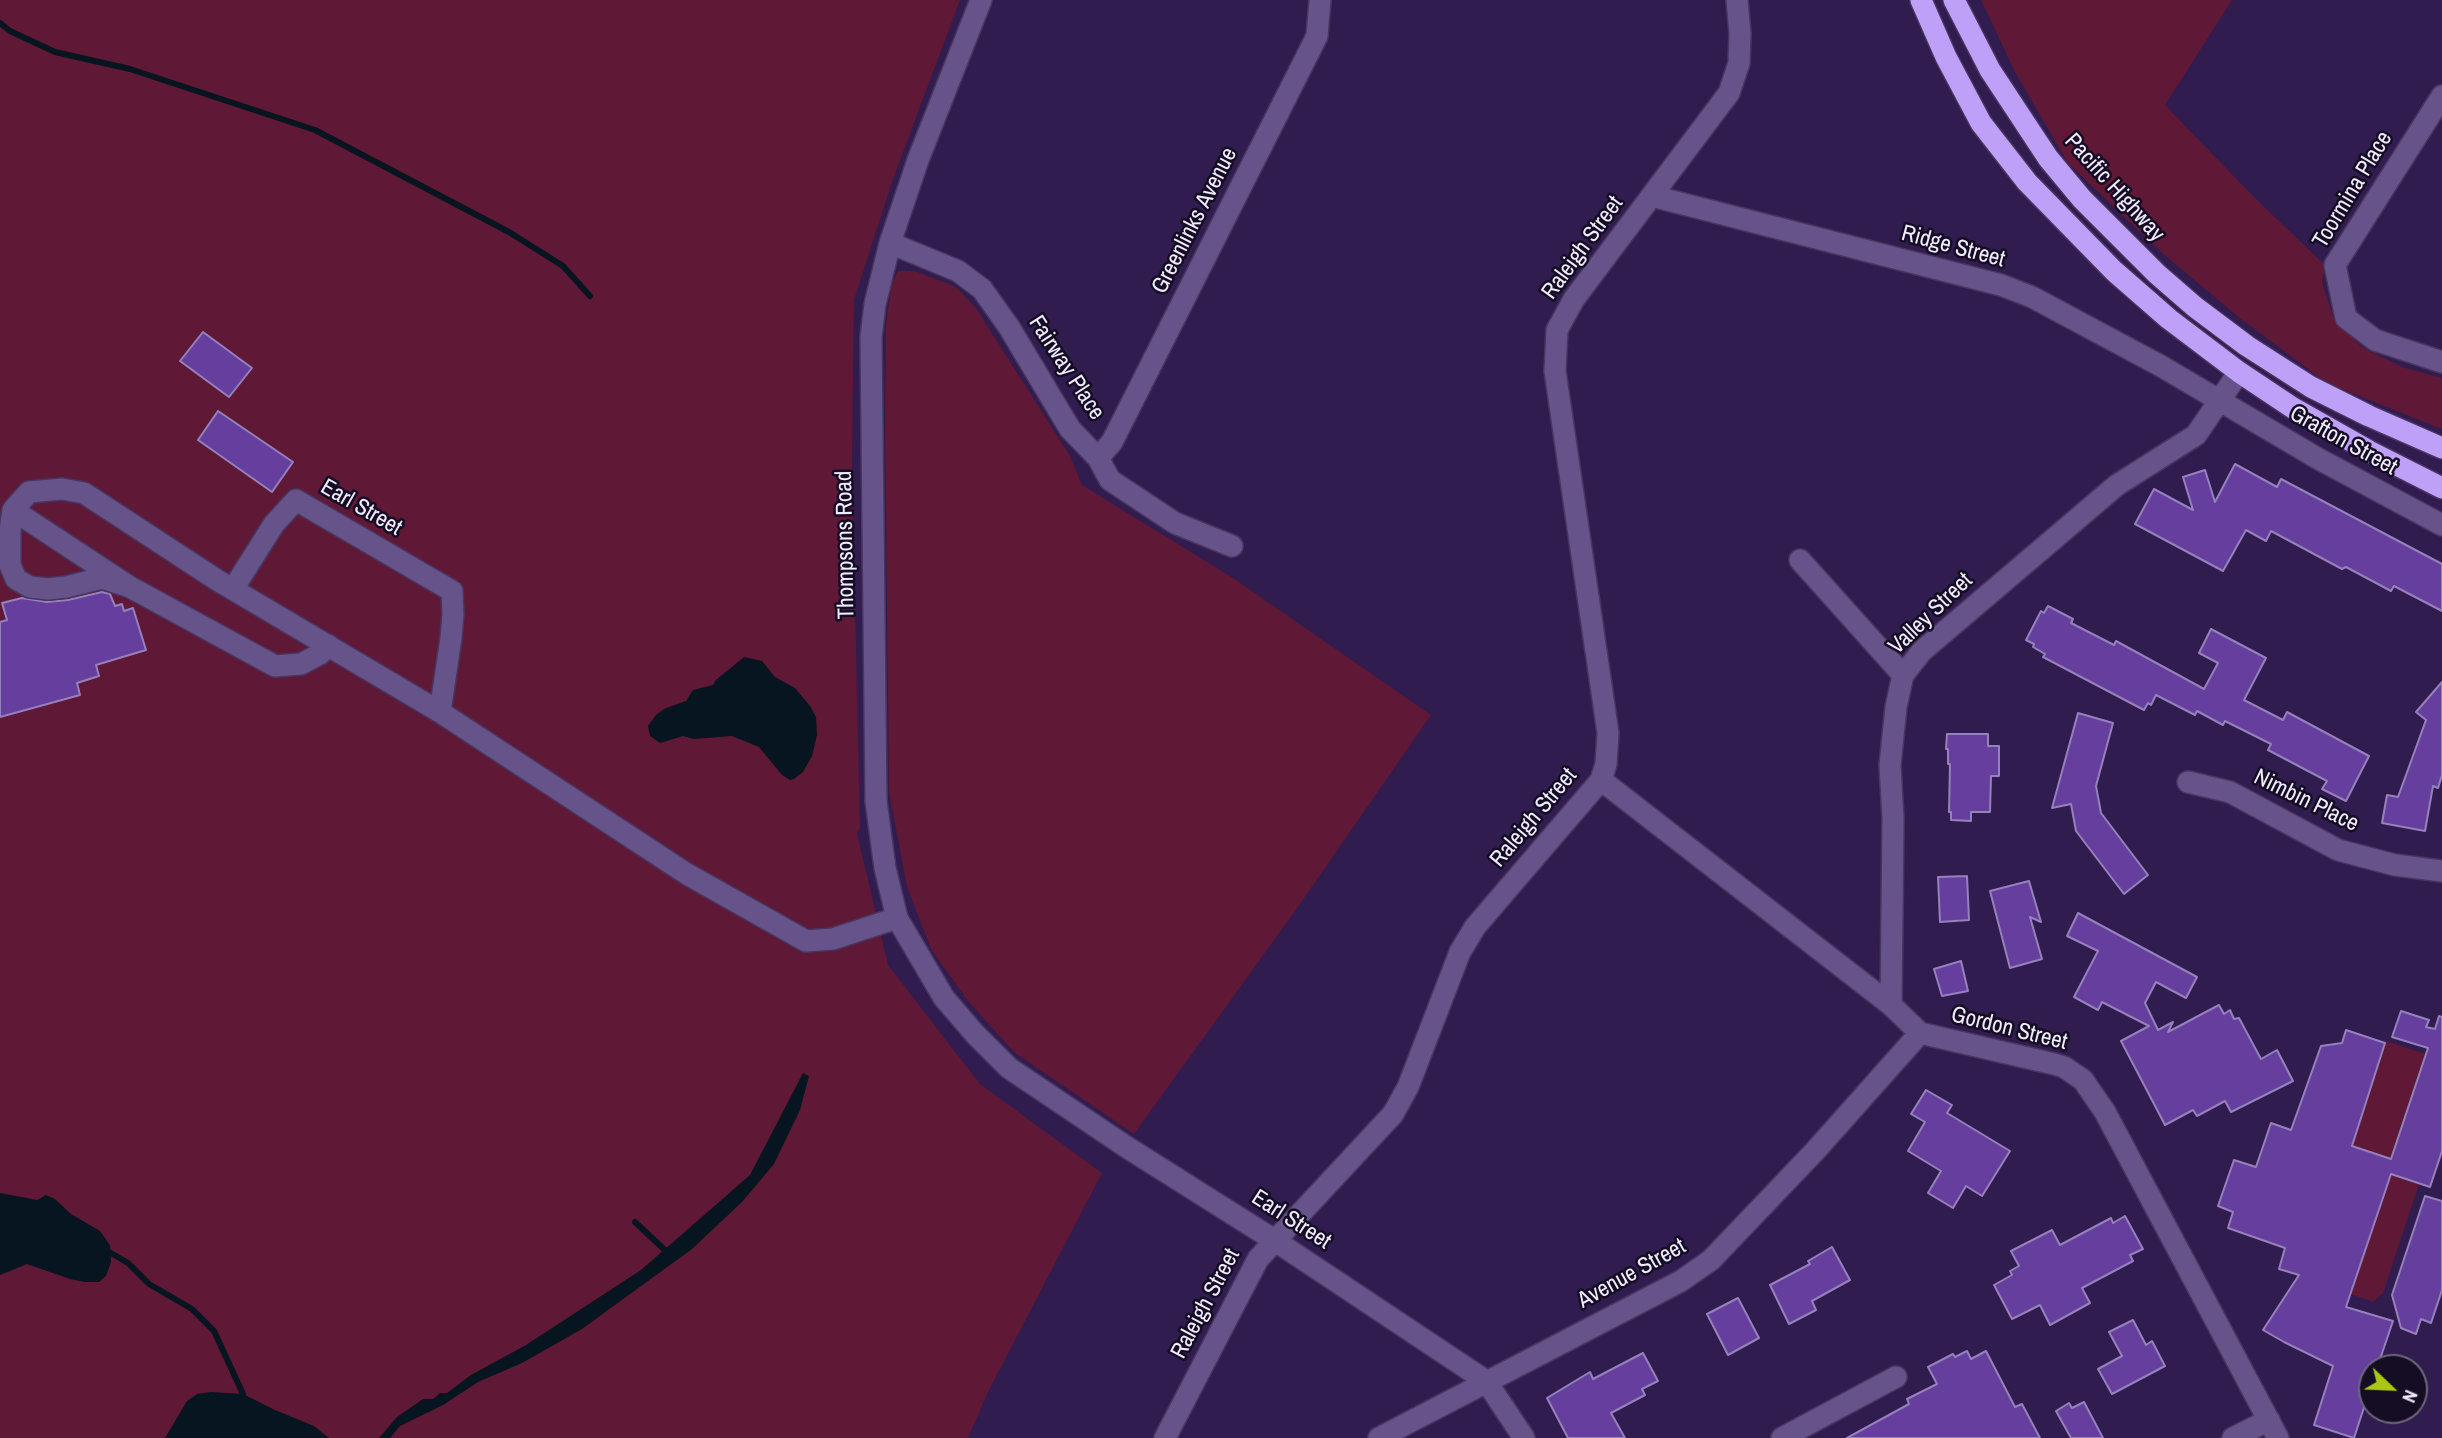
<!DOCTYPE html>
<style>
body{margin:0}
#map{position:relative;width:2442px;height:1438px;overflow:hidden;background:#301c4e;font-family:"Archivo Narrow",sans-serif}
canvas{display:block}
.north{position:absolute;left:2358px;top:1354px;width:70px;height:70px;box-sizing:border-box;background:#150d23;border:2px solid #6d667b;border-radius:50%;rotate:113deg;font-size:19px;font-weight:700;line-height:28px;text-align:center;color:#f1ebff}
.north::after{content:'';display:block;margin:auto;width:24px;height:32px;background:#abc716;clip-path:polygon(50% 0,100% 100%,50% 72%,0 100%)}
</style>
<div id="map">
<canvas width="2442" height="1438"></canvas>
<div class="north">N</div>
</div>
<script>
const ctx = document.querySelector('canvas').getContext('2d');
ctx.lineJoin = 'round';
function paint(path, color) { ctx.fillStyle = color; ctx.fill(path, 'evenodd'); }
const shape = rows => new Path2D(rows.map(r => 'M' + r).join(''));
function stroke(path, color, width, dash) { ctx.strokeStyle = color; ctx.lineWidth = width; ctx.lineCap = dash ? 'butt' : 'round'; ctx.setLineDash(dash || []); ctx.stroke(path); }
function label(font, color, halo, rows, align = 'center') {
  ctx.font = font + ' "Archivo Narrow",sans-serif'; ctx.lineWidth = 5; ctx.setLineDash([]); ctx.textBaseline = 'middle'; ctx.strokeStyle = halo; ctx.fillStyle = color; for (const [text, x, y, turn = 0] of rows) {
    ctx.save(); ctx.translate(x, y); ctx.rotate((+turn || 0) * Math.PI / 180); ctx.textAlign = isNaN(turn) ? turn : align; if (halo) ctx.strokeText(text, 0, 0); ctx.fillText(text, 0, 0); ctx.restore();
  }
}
paint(shape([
 [0,0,960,0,892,182,854,300,852,466,860,828,857,833,888,965,980,1084,1102,1173,989,1390,968,1438,0,1438],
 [1981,0,2232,0,2165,105,2256,199,2325,265,2322,283,2335,322,2362,347,2402,367,2442,378,2442,429,2327,383,2241,319,2162,253,2068,163,2015,72],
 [898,271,915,271,956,287,976,308,1070,456,1082,485,1233,578,1431,715,1293,914,1134,1134,1015,1053,967,1000,931,949,907,887,889,792,885,415,886,324,892,283],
 [2386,1041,2426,1054,2391,1159,2351,1151],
 [2391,1174,2419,1184,2383,1293,2373,1302,2351,1294]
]), '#5f1835');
paint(shape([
 [744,657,762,661,775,677,795,688,810,706,816,717,817,735,812,756,803,772,794,779,790,780,782,775,759,747,732,736,694,739,683,736,660,743,650,736,648,726,656,715,664,709,686,701,693,690,713,685,716,680],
 [803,1073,809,1076,800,1110,774,1164,742,1202,692,1249,582,1329,522,1363,478,1382,443,1405,400,1426,390,1438,379,1438,397,1417,423,1399,433,1399,440,1393,447,1393,471,1375,526,1345,641,1270,750,1175],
 [0,1193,37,1200,46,1195,55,1199,71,1214,100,1231,110,1245,111,1262,106,1276,99,1282,85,1282,70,1279,27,1264,0,1275],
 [211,1392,243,1394,275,1410,314,1426,329,1438,165,1438,187,1401,197,1394]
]), '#06151f');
stroke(shape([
 [0,23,10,31,55,52,130,69,315,130,509,232,563,266,590,296],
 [635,1222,668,1253],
 [111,1253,128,1263,149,1284,192,1309,214,1331,243,1394]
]), '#06151f', 6);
const building = shape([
 [203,332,252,368,229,397,180,361,203,332],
 [218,411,293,462,272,492,198,440,218,411],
 [2235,464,2277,487,2281,479,2442,564,2442,611,2394,586,2391,591,2346,567,2342,569,2271,531,2266,541,2246,530,2223,571,2135,524,2154,489,2193,510,2183,477,2205,470,2215,502,2235,464],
 [102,592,110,594,115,606,122,604,124,611,133,608,146,650,96,665,99,676,77,683,80,695,0,717,0,622,7,620,2,603,22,598,47,602,68,600,102,592],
 [2048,606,2073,619,2071,623,2114,645,2116,641,2204,689,2218,663,2199,653,2211,629,2266,658,2244,700,2283,720,2287,712,2369,756,2346,801,2322,789,2327,781,2268,750,2271,744,2225,721,2223,725,2197,711,2195,715,2156,695,2151,705,2148,703,2144,710,2043,657,2045,654,2033,647,2034,644,2026,640,2041,611,2044,613,2048,606],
 [2442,682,2442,775,2438,788,2433,786,2425,831,2382,823,2387,795,2398,797,2426,720,2416,712,2442,682],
 [2078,713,2113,723,2096,786,2101,813,2148,875,2124,894,2076,831,2071,804,2052,808,2078,713],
 [1947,734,1988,734,1988,746,1999,746,1999,776,1991,776,1990,812,1971,812,1971,821,1951,820,1951,812,1949,812,1950,764,1948,764,1948,749,1946,749,1947,734],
 [1967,876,1969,920,1940,922,1938,877,1967,876],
 [2029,881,2041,922,2030,917,2042,959,2010,968,1990,891,2029,881],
 [2078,913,2197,977,2186,998,2156,982,2145,1003,2158,1030,2173,1022,2168,1032,2219,1005,2224,1014,2230,1010,2234,1019,2239,1018,2261,1059,2277,1050,2293,1081,2231,1112,2225,1101,2197,1116,2193,1110,2165,1125,2121,1041,2149,1026,2102,1002,2098,1010,2074,997,2098,951,2067,936,2078,913],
 [1961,961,1968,991,1942,996,1934,969,1961,961],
 [2401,1011,2429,1020,2426,1027,2435,1029,2439,1016,2442,1017,2442,1151,2430,1187,2391,1174,2346,1307,2393,1321,2377,1368,2372,1368,2372,1383,2354,1438,2314,1425,2333,1366,2284,1342,2263,1330,2299,1275,2279,1269,2285,1248,2228,1228,2233,1212,2218,1206,2234,1160,2256,1167,2271,1123,2291,1130,2321,1046,2342,1043,2346,1030,2385,1043,2352,1146,2391,1159,2428,1048,2392,1037,2401,1011],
 [1926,1090,1952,1105,1947,1113,2010,1151,1982,1196,1966,1186,1953,1208,1928,1193,1941,1171,1908,1151,1925,1122,1911,1114,1926,1090],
 [2425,1196,2442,1201,2442,1290,2431,1323,2421,1319,2416,1334,2401,1328,2392,1295,2425,1196],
 [2125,1216,2143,1249,2130,1255,2133,1261,2082,1288,2090,1303,2050,1325,2040,1305,2012,1319,1994,1285,2012,1275,2010,1271,2019,1266,2011,1251,2052,1230,2060,1245,2111,1218,2113,1223,2125,1216],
 [1832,1247,1850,1280,1812,1301,1816,1310,1789,1324,1770,1285,1810,1264,1808,1261,1832,1247],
 [1738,1298,1759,1338,1728,1355,1707,1314,1738,1298],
 [2133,1320,2146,1345,2152,1341,2165,1366,2112,1394,2098,1369,2122,1356,2109,1332,2133,1320],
 [1967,1351,1971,1359,1986,1351,2015,1407,2022,1404,2040,1438,1847,1438,1909,1404,1907,1399,1937,1384,1928,1367,1953,1354,1955,1357,1967,1351],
 [1643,1353,1658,1381,1642,1389,1645,1395,1611,1413,1625,1438,1568,1438,1547,1398,1590,1372,1593,1379,1643,1353],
 [2084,1402,2103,1438,2071,1438,2056,1411,2069,1403,2072,1408,2084,1402]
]);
paint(building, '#663e9e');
stroke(building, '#9581bc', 2);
const minor = shape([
 [981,0,918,160,890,243,875,304,871,337,876,801,885,868,897,918,944,998,975,1034,1009,1068,1125,1146,1274,1240,1486,1381,1524,1438],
 [2442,96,2335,265,2346,318,2375,340,2442,362],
 [1652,196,2001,285,2032,297,2161,366,2317,458,2442,525],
 [890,243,958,271,982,289,1009,327,1070,429,1098,458,1110,480,1175,523,1232,546],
 [1098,458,1112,442,1317,36,1320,0],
 [13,510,29,492,62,489,84,493,217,580,440,712,687,874,806,941,833,939,897,918],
 [1800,560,1903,675],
 [130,587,13,510,10,530,10,565,16,579,30,587,48,589,66,587,102,578,130,587,275,666,301,664,320,654,328,645],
 [233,589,274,524,296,500,452,591,453,614,451,638,440,712],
 [1601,780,1891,1005,1920,1033,2054,1064,2064,1067,2083,1080,2105,1112,2278,1438],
 [2188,782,2230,792,2338,850,2395,865,2442,871],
 [1891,1005,1893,819,1890,765,1896,707,1903,675,1922,651,2117,485,2196,435,2239,372],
 [1165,1438,1258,1259,1393,1114,1408,1087,1460,952,1475,927,1601,780,1606,764,1608,733,1555,371,1557,330,1574,299,1729,93,1739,63,1740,33,1737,0],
 [1379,1438,1681,1281,1711,1260,1816,1150,1920,1033],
 [1782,1438,1896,1377],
 [2233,1438,2269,1420]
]);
const highway = shape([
 [1921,0,1946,57,1981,123,2027,182,2114,271,2169,319,2239,372,2293,408,2369,451,2442,488],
 [1954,0,1990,70,2048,158,2082,199,2157,274,2195,307,2247,346,2311,387,2369,416,2442,448]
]);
stroke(minor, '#49355f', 24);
stroke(highway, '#49355f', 24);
stroke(minor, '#66538a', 21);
stroke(highway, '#bfa0f8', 21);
label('23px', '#f1ebff', '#150d23', [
 ["Pacific Highway",2114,188,48],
 ["Toormina Place",2353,190,-59],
 ["Greenlinks Avenue",1195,221,-63],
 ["Ridge Street",1953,247,15],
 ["Raleigh Street",1583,248,-54],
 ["Fairway Place",1066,368,57],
 ["Grafton Street",2343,441,29],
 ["Earl Street",361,508,30],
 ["Thompsons Road",846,545,-91],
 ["Valley Street",1931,614,-44],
 ["Nimbin Place",2306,801,26],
 ["Raleigh Street",1534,818,-50],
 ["Gordon Street",2009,1029,14],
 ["Earl Street",1291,1220,33],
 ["Avenue Street",1632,1274,-29],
 ["Raleigh Street",1206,1304,-62]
]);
</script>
